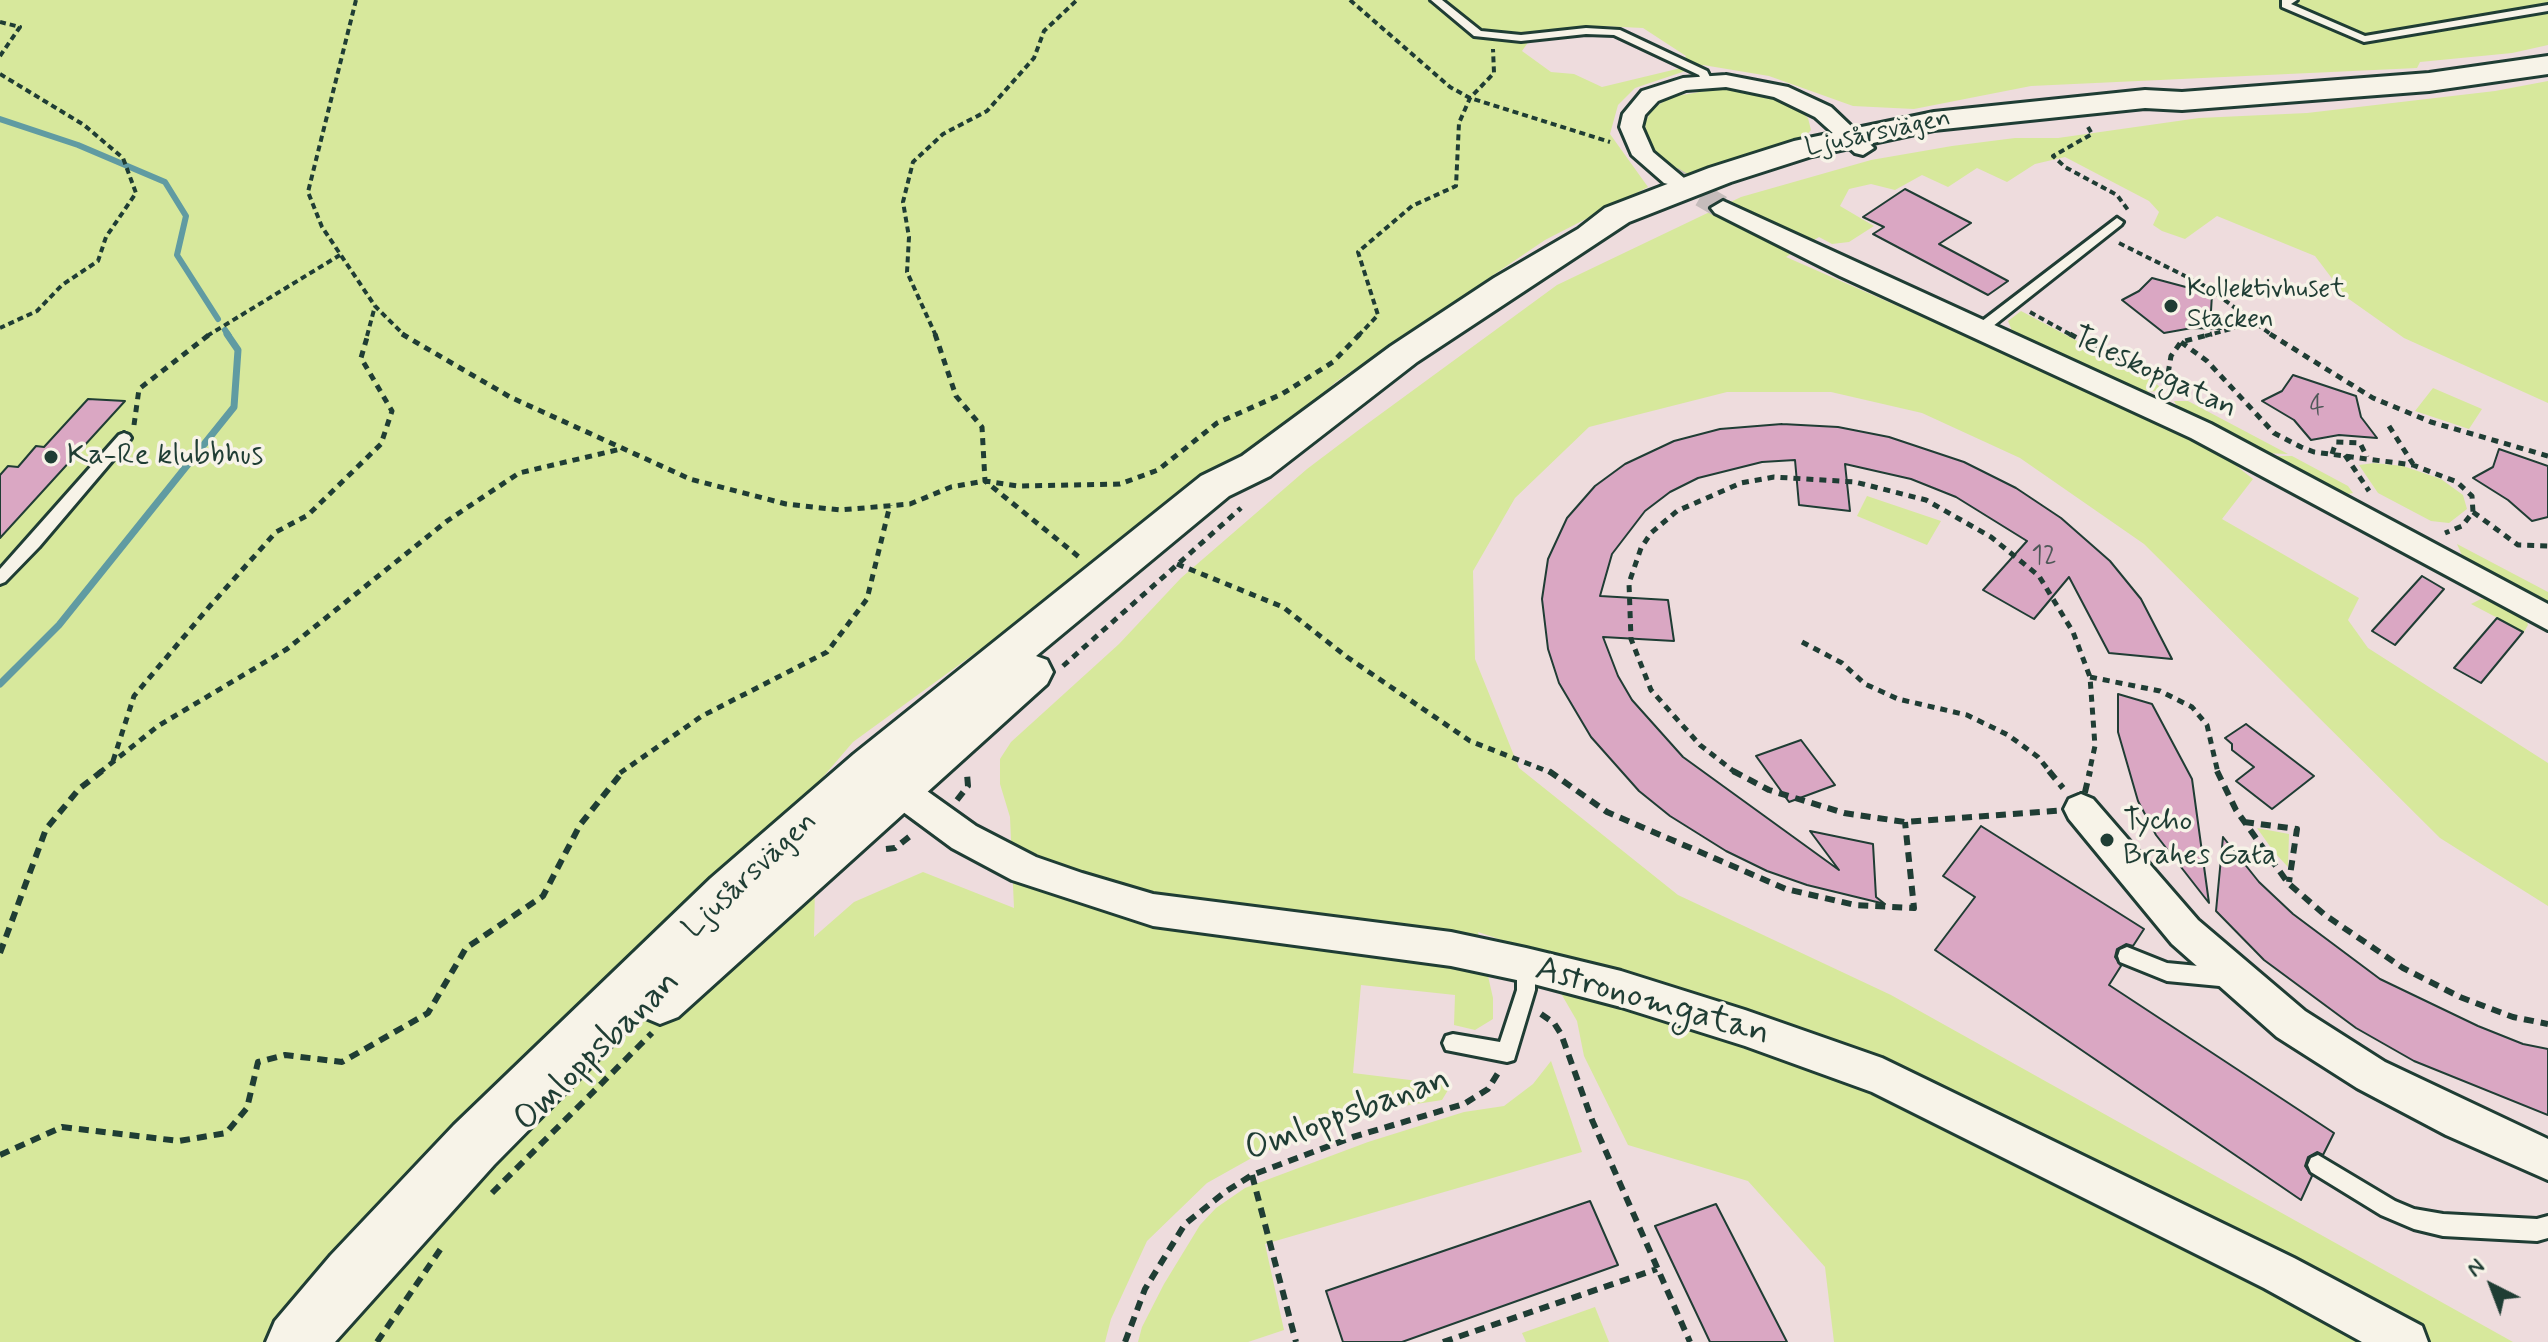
<!DOCTYPE html>
<meta charset="utf-8">
<style>
body{margin:0}
#map{position:relative;width:2548px;height:1342px;overflow:hidden;background:#eedcdd;font-family:Mynerve,sans-serif}
canvas{display:block}
.north{position:absolute;left:2452px;top:1246px;width:80px;height:80px;-webkit-text-stroke:6px #f7f3e8;paint-order:stroke;rotate:318deg;font-size:22px;font-weight:700;line-height:32px;text-align:center;color:#1f3d34}
.north::after{content:'';display:block;margin:auto;width:28px;height:36px;background:#1f3d34;clip-path:polygon(50% 0,100% 100%,50% 72%,0 100%)}
</style>
<div id="map">
<canvas width="2548" height="1342"></canvas>
<div class="north">N</div>
</div>
<script>
const ctx = document.querySelector('canvas').getContext('2d');
ctx.lineJoin = 'round';
function paint(path, color) { ctx.fillStyle = color; ctx.fill(path, 'evenodd'); }
const shape = rows => new Path2D(rows.map(r => 'M' + r).join(''));
function stroke(path, color, width, dash) { ctx.strokeStyle = color; ctx.lineWidth = width; ctx.lineCap = dash ? 'butt' : 'round'; ctx.setLineDash(dash || []); ctx.stroke(path); }
function label(font, color, halo, rows, align = 'center') {
  ctx.font = font + ' Mynerve,sans-serif'; ctx.lineWidth = 7; ctx.setLineDash([]); ctx.textBaseline = 'middle'; ctx.strokeStyle = halo; ctx.fillStyle = color; for (const [text, x, y, turn = 0] of rows) {
    ctx.save(); ctx.translate(x, y); ctx.rotate((+turn || 0) * Math.PI / 180); ctx.textAlign = isNaN(turn) ? turn : align; if (halo) ctx.strokeText(text, 0, 0); ctx.fillText(text, 0, 0); ctx.restore();
  }
}
paint(shape([
 [0,0,2548,0,2548,45,2512,53,2420,62,2417,68,2031,86,1914,109,1853,106,1769,76,1703,65,1635,88,1618,105,1610,134,1648,187,1545,240,1337,381,1272,437,853,742,817,784,814,937,854,902,923,872,1014,908,1010,817,1000,784,1000,759,1011,742,1119,644,1181,578,1307,469,1356,432,1557,285,1741,197,1871,160,1952,146,2015,138,2058,138,2199,118,2307,113,2495,91,2548,81,2548,403,2404,338,2346,297,2315,256,2217,216,2185,239,2162,231,2153,225,2159,212,2149,201,2065,157,2035,164,2007,182,1977,168,1948,187,1922,175,1895,190,1871,184,1849,189,1840,206,1874,226,1849,242,1832,244,1819,237,1786,257,2162,422,2215,449,2253,479,2222,519,2359,598,2348,620,2368,648,2548,763,2548,906,2440,838,2144,544,2020,458,1922,413,1831,392,1727,392,1589,427,1515,498,1473,571,1475,659,1519,768,1678,895,1891,995,2513,1342,1834,1342,1825,1267,1748,1181,1628,1145,1584,1056,1577,1021,1537,952,1478,932,1493,998,1493,1019,1475,1030,1454,1025,1455,995,1361,985,1353,1073,1451,1085,1442,1100,1365,1112,1257,1155,1207,1183,1147,1241,1111,1319,1105,1342,0,1342],
 [1601,26,1643,28,1686,56,1681,68,1602,87,1574,74,1551,72,1522,51,1529,41,1600,35],
 [1717,89,1750,91,1794,106,1808,118,1811,130,1803,139,1686,177,1663,161,1648,144,1645,123,1652,109,1671,97],
 [2021,311,2152,381,2159,386,2158,391,2142,392,2022,340,2013,333,2008,321],
 [2433,388,2482,409,2469,429,2415,411],
 [2174,401,2188,401,2288,454,2262,453,2180,411],
 [2267,456,2292,456,2348,486,2353,493,2343,495],
 [2374,463,2403,466,2441,479,2463,495,2467,509,2449,523,2431,521,2378,493,2359,465],
 [1867,496,1941,521,1927,545,1857,516],
 [2457,544,2548,592,2548,607,2465,562],
 [2481,599,2493,599,2525,617,2528,625,2524,632,2471,604],
 [2257,828,2289,834,2288,867,2274,852],
 [1551,1061,1582,1152,1265,1244,1284,1330,1248,1342,1138,1342,1142,1327,1164,1284,1200,1225,1216,1208,1245,1188,1368,1142,1464,1112,1504,1106,1533,1084],
 [1595,1307,1609,1342,1526,1342,1522,1333]
]), '#d7e89c');
stroke(shape([
 [0,119,78,145,165,182,186,216,177,255,218,319],
 [225,330,229,336]
]), '#609ba2', 6);
stroke(shape([
 [0,684,59,625,234,407,238,350,227,334]
]), '#609ba2', 7);
const building = shape([
 [1905,189,1971,223,1939,244,2008,281,1988,295,1873,234,1884,227,1863,217,1905,189],
 [2152,278,2212,294,2211,311,2221,329,2192,328,2164,333,2122,300,2139,291,2152,278],
 [2293,375,2356,396,2361,417,2377,438,2339,435,2311,440,2294,420,2262,401,2282,391,2293,375],
 [88,399,125,401,0,538,0,475,8,466,18,467,36,446,44,447,88,399],
 [1782,424,1838,427,1889,437,1964,462,2016,488,2061,518,2110,561,2141,599,2172,659,2109,653,2069,577,2034,619,1983,590,2027,541,1956,497,1911,479,1845,464,1850,511,1799,505,1795,460,1762,462,1698,478,1670,492,1645,511,1612,554,1600,596,1668,600,1674,641,1603,637,1618,676,1632,700,1683,757,1839,870,1810,831,1873,844,1876,897,1885,904,1807,885,1767,871,1726,851,1670,816,1639,791,1591,737,1559,683,1548,649,1542,599,1548,559,1567,518,1595,486,1625,464,1674,441,1720,429,1782,424],
 [2499,449,2548,466,2548,517,2532,521,2508,500,2473,478,2493,467,2499,449],
 [2422,576,2444,589,2395,645,2372,631,2422,576],
 [2497,618,2523,632,2481,683,2454,668,2497,618],
 [2118,694,2152,704,2192,779,2209,903,2156,835,2138,801,2118,732,2118,694],
 [2246,724,2314,776,2272,809,2236,781,2254,767,2232,750,2232,744,2225,738,2246,724],
 [1801,740,1835,785,1789,802,1756,756,1801,740],
 [1981,826,2144,929,2133,946,2126,944,2117,949,2115,957,2121,966,2109,985,2334,1133,2323,1155,2317,1152,2308,1157,2305,1166,2312,1176,2301,1200,1935,950,1975,897,1943,876,1981,826],
 [2223,837,2259,882,2293,914,2380,979,2478,1026,2523,1044,2548,1049,2548,1115,2414,1061,2356,1028,2264,960,2216,911,2223,837],
 [1590,1201,1618,1265,1402,1342,1343,1342,1326,1291,1590,1201],
 [1716,1204,1787,1342,1710,1342,1655,1226,1716,1204]
]);
paint(building, '#daa7c3');
stroke(building, '#1f3d34', 2);
stroke(shape([
 [1672,178,1723,208]
]), '#c5bcbb', 23, [23, 11]);
const lane = shape([
 [1431,0,1442,0,1481,31,1521,35,1586,28,1620,30,1707,71,1712,81,1703,83,1699,75,1614,35,1586,34,1521,41,1474,36,1431,0],
 [2282,0,2297,0,2291,4,2365,36,2548,5,2548,11,2364,42,2282,7,2282,0],
 [2117,218,2123,222,2121,225,1983,334,1973,334,1973,328,2117,218],
 [124,433,129,435,131,438,129,441,39,547,5,582,0,584,0,569,119,435,124,433],
 [2127,947,2167,963,2230,969,2237,972,2239,978,2237,984,2230,987,2167,981,2120,962,2118,956,2120,950,2127,947],
 [1526,956,1533,959,1535,965,1535,990,1514,1060,1507,1062,1446,1050,1443,1043,1446,1036,1453,1034,1500,1042,1517,990,1517,965,1519,959,1526,956],
 [2318,1155,2395,1201,2414,1209,2443,1214,2537,1219,2548,1216,2548,1238,2537,1241,2443,1236,2414,1229,2381,1215,2311,1172,2308,1165,2311,1158,2318,1155]
]);
const street = shape([
 [1726,75,1788,87,1831,107,1874,148,1863,155,1855,153,1815,117,1774,97,1726,87,1686,90,1658,101,1645,115,1642,127,1653,152,1684,178,1672,185,1664,183,1632,155,1620,127,1623,114,1642,91,1683,78,1726,75],
 [1723,201,2211,424,2548,604,2548,630,2191,438,1840,276,1715,213,1711,208,1723,201],
 [880,762,892,766,976,826,1036,857,1082,873,1153,894,1451,932,1526,948,1621,971,1745,1010,1882,1058,2294,1258,2422,1326,2428,1342,2362,1342,2264,1288,1872,1092,1745,1046,1621,1007,1526,982,1451,966,1153,926,1012,880,952,848,868,786,863,776,868,766,880,762],
 [2081,794,2093,799,2198,920,2305,1011,2385,1062,2548,1139,2548,1180,2446,1135,2357,1088,2277,1037,2172,944,2069,819,2064,809,2069,799,2081,794]
]);
const secondary = shape([
 [2548,56,2548,74,2429,91,2182,110,2145,108,1934,130,1812,156,1731,182,1629,222,1417,362,1270,476,1229,496,1036,656,1047,660,1053,672,1047,684,678,1017,660,1024,641,1016,494,1165,335,1342,266,1342,275,1321,331,1255,454,1125,711,878,854,754,1201,476,1242,456,1391,346,1494,278,1578,229,1605,208,1709,168,1794,141,1934,112,2145,90,2182,92,2429,73,2548,56]
]);
stroke(lane, '#1f3d34', 6);
stroke(street, '#1f3d34', 6);
stroke(secondary, '#1f3d34', 6);
stroke(shape([
 [356,0,308,192,322,227,375,306,405,336],
 [1350,0,1450,87,1470,98,1610,142],
 [0,22,20,27,0,56],
 [0,74,84,125,123,158,136,193,106,237,98,261,62,285,37,311,0,328],
 [2088,127,2092,134,2053,156,2065,167,2117,195,2128,210],
 [2119,243,2207,287,2273,336],
 [2030,312,2073,336],
 [207,336,340,255],
 [367,336,375,306],
 [936,336,907,272,909,237,903,202,913,162,943,134,987,111,1034,58,1044,31,1077,0],
 [1358,336,1378,315,1358,252,1412,206,1456,186,1459,123,1470,98,1494,73,1493,49],
 [2205,336,2253,323]
]), '#1f3d34', 4, [6, 4]);
stroke(shape([
 [402,334,510,397,690,479,786,504,840,510,910,504,951,487,985,481,1018,486,1120,484,1158,470,1217,423,1282,394,1333,362,1360,334],
 [935,334,956,396,982,427,985,481,1079,557],
 [2070,334,2158,382],
 [2270,334,2373,398,2431,422,2548,456],
 [2181,342,2207,361,2274,433,2301,447,2314,452,2413,465,2457,482,2472,496,2473,512,2462,526,2445,533],
 [2166,386,2171,356,2181,342,2212,334],
 [134,425,139,389,210,334],
 [2389,426,2413,464],
 [2332,454,2336,442,2360,443,2367,457],
 [2345,455,2369,491],
 [2473,512,2518,545,2548,546],
 [1177,564,1283,607,1347,657,1470,741,1552,773],
 [1802,642,1842,663,1865,684,1898,699,1967,715,2008,735,2038,757,2051,773],
 [1063,666,1241,508],
 [2090,677,2160,691,2192,707,2207,725,2218,773],
 [113,761,134,696,209,607,276,532,308,515,381,444,392,411,361,358,368,334],
 [99,773,158,726,287,649,447,521,519,473,621,449],
 [620,773,702,716,827,652,867,599,890,505],
 [1736,773,1700,745,1651,690,1631,639,1629,583,1641,548,1651,533,1677,511,1741,483,1774,477,1855,482,1926,500,1991,537,2039,576,2073,632,2090,677,2095,746,2089,773]
]), '#1f3d34', 5, [7, 6]);
stroke(shape([
 [1549,771,1607,812,1786,889,1855,905,1914,908,1905,822],
 [1733,771,1769,790,1844,813,1905,822,2081,809,2090,771],
 [2049,771,2063,788],
 [2217,771,2236,810,2288,883,2325,915,2403,968,2460,997,2513,1017,2548,1024],
 [957,800,968,786,967,774],
 [2244,822,2297,829,2289,882],
 [886,849,895,848,914,833],
 [0,953,46,829,79,789,102,771],
 [1541,1014,1554,1023,1561,1034,1592,1120,1690,1342],
 [0,1155,62,1127,179,1141,226,1133,247,1108,258,1062,285,1055,342,1062,428,1013,466,948,543,896,580,825,623,771],
 [1252,1175,1296,1342],
 [492,1193,652,1033],
 [377,1342,442,1247],
 [1125,1342,1145,1289,1185,1224,1225,1192,1252,1175,1353,1137,1464,1104,1488,1089,1498,1073],
 [1443,1342,1657,1269]
]), '#1f3d34', 6, [10, 7]);
paint(lane, '#f7f3e8');
paint(street, '#f7f3e8');
paint(secondary, '#f7f3e8');
for (const [x, y, r, color] of [
 [2171,306,8,"#1f3d34"],
 [51,457,8,"#1f3d34"],
 [2107,840,8,"#1f3d34"]
]) { const dot = new Path2D(); dot.arc(x, y, r, 0, 2 * Math.PI); ctx.fillStyle = color; ctx.fill(dot); stroke(dot, '#f7f3e8', 3); }
label('26px', '#1f3d34', '#f7f3e8', [
 ["Ljusårsvägen",1878,134,-12]
]);
label('26px', '#1f3d34', '#f7f3e8', [
 ["Kollektivhuset",2187,291],
 ["Stacken",2187,321]
], 'left');
label('26px', '#4e5858', null, [
 ["4",2317,409],
 ["12",2044,558]
]);
label('30px', '#1f3d34', '#f7f3e8', [
 ["Teleskopgatan",2154,374,25],
 ["Ljusårsvägen",751,876,-43]
]);
label('30px', '#1f3d34', '#f7f3e8', [
 ["Ka-Re klubbhus",67,457],
 ["Tycho",2123,823],
 ["Brahes Gata",2123,857]
], 'left');
label('36px', '#1f3d34', '#f7f3e8', [
 ["Astronomgatan",1652,1003,16],
 ["Omloppsbanan",598,1052,-44],
 ["Omloppsbanan",1348,1116,-20]
]);
</script>
